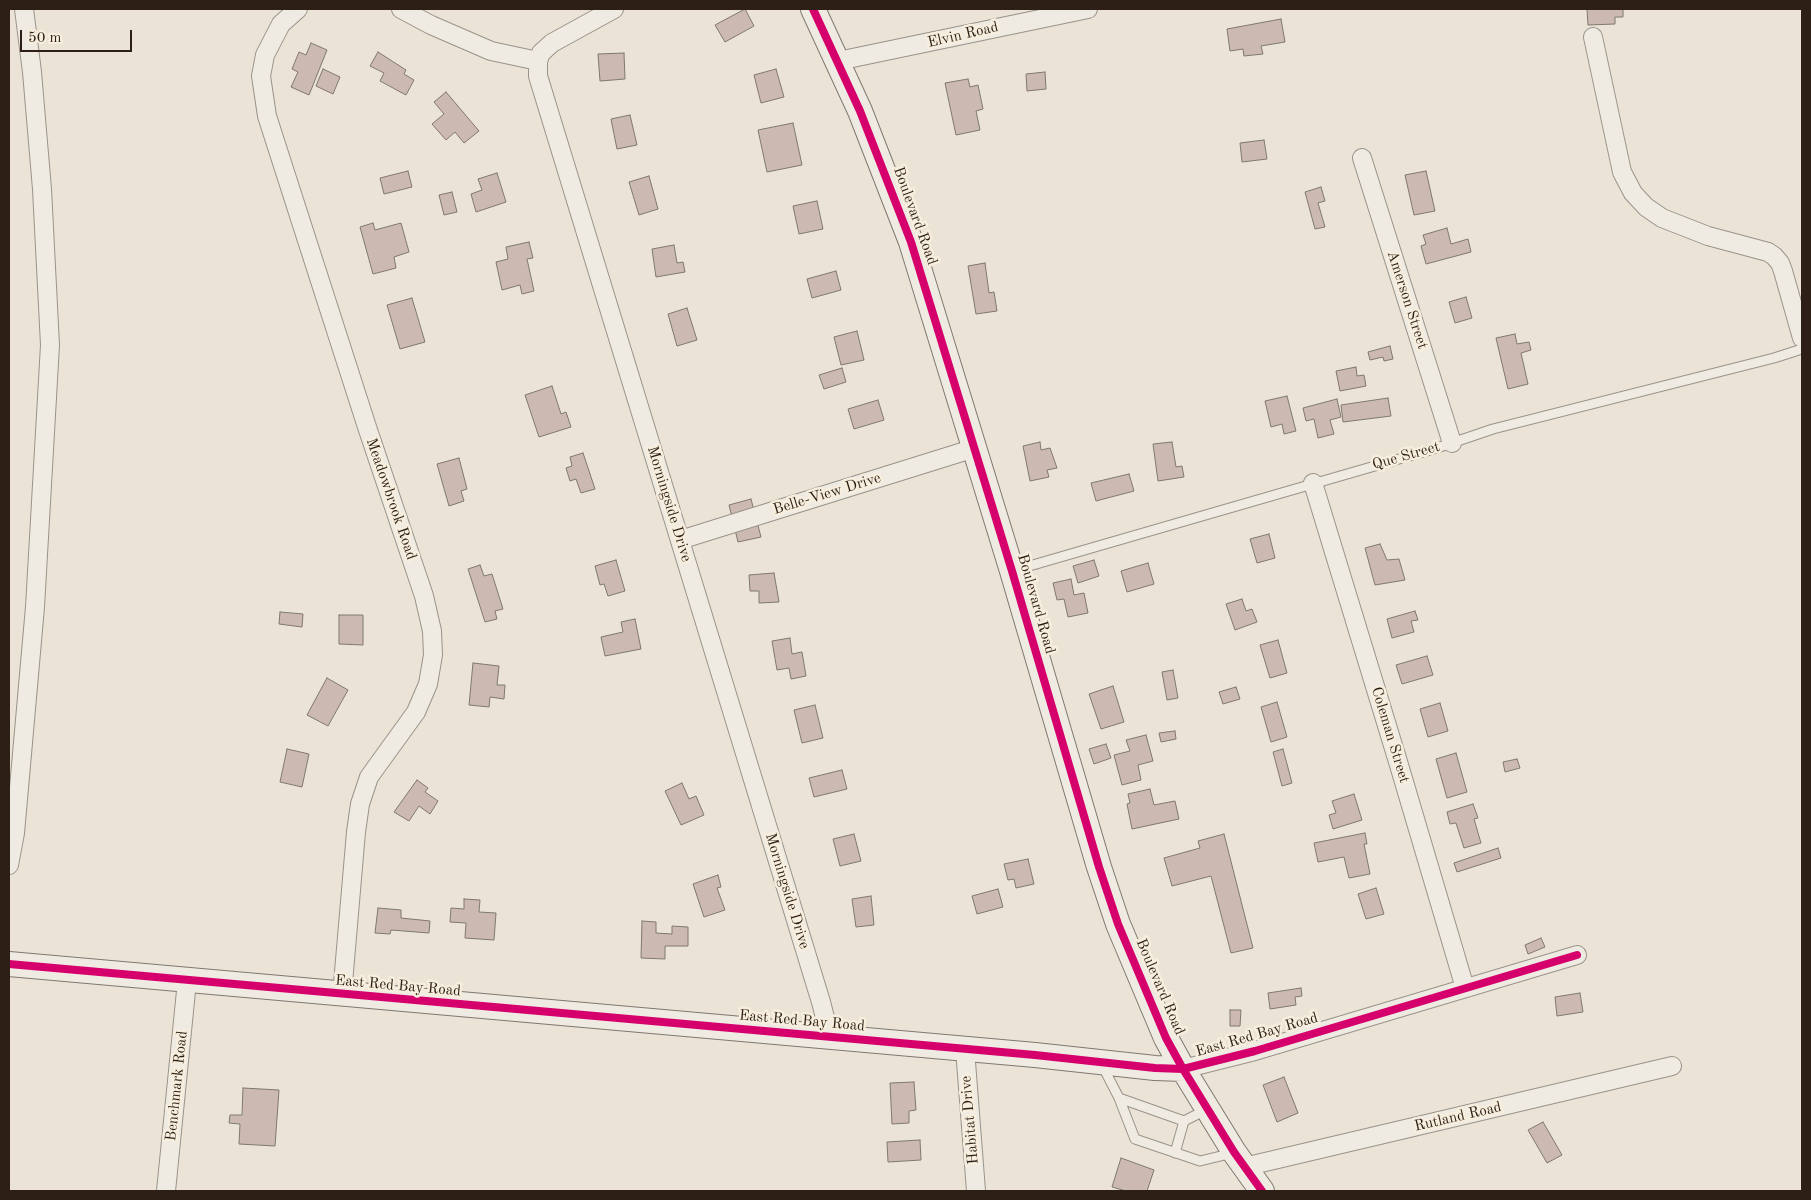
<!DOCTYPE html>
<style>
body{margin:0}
#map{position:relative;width:1811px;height:1200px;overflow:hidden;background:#ebe3d5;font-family:"Old Standard TT",serif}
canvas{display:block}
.frame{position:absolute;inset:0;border:10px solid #2d1f16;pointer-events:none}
.scale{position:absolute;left:20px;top:30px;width:112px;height:22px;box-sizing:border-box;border:2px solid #2d1f16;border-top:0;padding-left:6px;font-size:15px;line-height:18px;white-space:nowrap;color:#2d1f16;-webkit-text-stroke:4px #f8eede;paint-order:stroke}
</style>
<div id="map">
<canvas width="1811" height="1200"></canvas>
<div class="frame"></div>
<div class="scale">50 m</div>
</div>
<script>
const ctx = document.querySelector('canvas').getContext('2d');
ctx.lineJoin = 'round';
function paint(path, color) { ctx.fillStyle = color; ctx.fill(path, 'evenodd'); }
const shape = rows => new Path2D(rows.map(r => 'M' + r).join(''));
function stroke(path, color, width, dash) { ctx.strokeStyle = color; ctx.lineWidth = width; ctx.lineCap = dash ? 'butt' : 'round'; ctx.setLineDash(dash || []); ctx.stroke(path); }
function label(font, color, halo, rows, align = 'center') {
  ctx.font = font + ' "Old Standard TT",serif'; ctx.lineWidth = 5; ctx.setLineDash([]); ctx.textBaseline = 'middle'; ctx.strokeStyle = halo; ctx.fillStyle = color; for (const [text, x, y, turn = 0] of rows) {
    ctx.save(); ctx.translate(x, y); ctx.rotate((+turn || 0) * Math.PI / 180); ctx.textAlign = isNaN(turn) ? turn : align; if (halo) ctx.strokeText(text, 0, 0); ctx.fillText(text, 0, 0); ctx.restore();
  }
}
const building = shape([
 [745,9,754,26,725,42,715,25,745,9],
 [1587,9,1623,9,1623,17,1615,17,1615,24,1588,25,1587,9],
 [1281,19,1285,42,1261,46,1263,54,1244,56,1243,49,1230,51,1227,29,1281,19],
 [311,43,327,50,309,95,291,87,298,72,292,69,299,52,306,55,311,43],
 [378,52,406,70,404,74,414,80,406,95,380,81,384,73,370,66,378,52],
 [624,53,625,79,600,81,598,54,624,53],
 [323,69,340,77,333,94,316,86,323,69],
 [776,69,784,97,761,103,754,75,776,69],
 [1045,72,1046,89,1027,91,1026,74,1045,72],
 [968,79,970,87,978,85,983,109,976,111,980,130,956,135,945,83,968,79],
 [446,92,479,131,464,143,455,132,446,140,432,124,444,114,434,102,446,92],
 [630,115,637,145,617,149,611,119,630,115],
 [793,123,802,165,767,172,758,130,793,123],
 [1264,140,1267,159,1242,162,1240,143,1264,140],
 [408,171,412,187,384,194,380,178,408,171],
 [1426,171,1435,211,1414,215,1405,175,1426,171],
 [497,173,506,202,476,212,471,194,482,190,478,179,497,173],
 [649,176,658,209,639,215,629,182,649,176],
 [1321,187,1325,201,1318,203,1325,227,1315,229,1305,192,1321,187],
 [452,192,457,212,444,215,439,195,452,192],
 [817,201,823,229,799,234,793,206,817,201],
 [373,223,375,230,401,223,409,252,394,257,396,268,373,274,360,227,373,223],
 [1447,228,1451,244,1468,239,1471,252,1426,264,1421,246,1426,244,1423,235,1447,228],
 [529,242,533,258,527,259,534,291,522,294,520,285,502,290,496,262,508,259,506,247,529,242],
 [674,245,677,263,683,262,685,272,656,277,652,249,674,245],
 [985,263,989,293,994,292,997,311,976,314,968,266,985,263],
 [836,271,841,290,812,298,807,279,836,271],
 [1466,297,1472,318,1455,323,1449,302,1466,297],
 [412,298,425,342,400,349,387,305,412,298],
 [687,308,697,340,677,346,668,314,687,308],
 [857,331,864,360,841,365,834,337,857,331],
 [1515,334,1517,344,1529,342,1531,350,1521,353,1528,384,1508,389,1496,338,1515,334],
 [1390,346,1393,359,1384,361,1383,357,1370,360,1368,352,1390,346],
 [1356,367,1357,376,1364,375,1366,386,1340,391,1336,371,1356,367],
 [842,368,846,382,824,389,819,375,842,368],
 [552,386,561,414,566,412,571,427,539,437,525,395,552,386],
 [1287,396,1296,431,1284,434,1282,424,1271,427,1265,401,1287,396],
 [1388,398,1391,416,1343,422,1341,405,1388,398],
 [1337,399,1341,417,1330,420,1334,434,1318,438,1314,419,1306,421,1303,408,1337,399],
 [878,400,884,420,854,429,848,409,878,400],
 [1040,442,1041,450,1050,448,1057,468,1047,470,1049,477,1030,481,1023,446,1040,442],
 [1172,442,1176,467,1182,466,1184,477,1158,481,1153,444,1172,442],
 [583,453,595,489,581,493,576,479,570,481,566,468,572,466,570,457,583,453],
 [459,458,467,489,461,491,464,501,449,506,437,464,459,458],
 [1129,474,1134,491,1096,501,1091,483,1129,474],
 [751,499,761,537,738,542,729,505,751,499],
 [1269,534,1275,558,1257,563,1250,539,1269,534],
 [1380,544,1387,560,1399,559,1405,580,1375,585,1365,548,1380,544],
 [616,560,625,591,608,596,604,584,600,585,595,566,616,560],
 [1094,560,1099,576,1078,583,1073,566,1094,560],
 [1148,563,1154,584,1127,592,1121,571,1148,563],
 [480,565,484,576,492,574,503,609,495,611,497,619,485,622,468,569,480,565],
 [774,573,779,602,759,603,759,591,750,591,749,575,774,573],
 [1071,579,1074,595,1084,593,1088,613,1068,617,1064,599,1057,600,1053,583,1071,579],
 [1242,599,1246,611,1252,609,1257,622,1235,630,1226,604,1242,599],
 [1415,611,1418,620,1411,621,1414,632,1392,638,1387,619,1415,611],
 [280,612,303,614,302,627,279,624,280,612],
 [339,615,363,615,363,645,339,644,339,615],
 [635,619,641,649,605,656,601,637,623,632,621,622,635,619],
 [790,638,792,654,802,652,806,676,791,679,789,668,777,670,772,641,790,638],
 [1278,640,1287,673,1270,678,1260,645,1278,640],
 [1427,656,1433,675,1402,684,1396,665,1427,656],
 [473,663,499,666,497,685,505,685,504,699,490,697,489,707,469,705,473,663],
 [1173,670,1178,698,1167,700,1162,672,1173,670],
 [327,678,348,690,328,726,307,715,327,678],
 [1113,686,1124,722,1101,729,1089,694,1113,686],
 [1236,687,1240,699,1223,704,1219,692,1236,687],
 [1277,702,1287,737,1271,742,1261,707,1277,702],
 [1440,703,1448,731,1428,737,1420,709,1440,703],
 [815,705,823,738,802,743,794,710,815,705],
 [1175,731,1176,739,1161,742,1159,733,1175,731],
 [1146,735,1153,761,1138,765,1141,780,1122,785,1114,755,1130,751,1126,740,1146,735],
 [1106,744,1111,758,1094,764,1089,749,1106,744],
 [287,749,309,754,302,787,280,782,287,749],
 [1283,749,1292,783,1282,786,1273,752,1283,749],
 [1456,753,1467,792,1447,798,1436,759,1456,753],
 [1517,759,1520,768,1505,772,1503,762,1517,759],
 [842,770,847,789,814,797,809,778,842,770],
 [417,780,428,788,425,792,438,801,430,814,419,806,409,821,394,812,417,780],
 [682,783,689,799,696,796,704,815,681,825,665,791,682,783],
 [1150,789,1154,805,1175,801,1179,819,1132,829,1127,804,1130,803,1128,794,1150,789],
 [1354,794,1362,820,1333,829,1329,815,1336,813,1332,801,1354,794],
 [1473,804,1478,818,1474,819,1481,843,1464,848,1456,823,1450,824,1447,812,1473,804],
 [1365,833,1367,844,1364,844,1370,874,1349,878,1344,857,1318,862,1314,843,1365,833],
 [854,834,861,861,840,866,833,839,854,834],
 [1224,834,1253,948,1231,953,1211,876,1172,886,1164,858,1200,848,1198,841,1224,834],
 [1498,848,1501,858,1457,872,1454,863,1498,848],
 [1028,859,1034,884,1016,888,1014,879,1008,880,1004,864,1028,859],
 [718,875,721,887,717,888,725,910,704,917,693,884,718,875],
 [1376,888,1384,914,1366,919,1358,894,1376,888],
 [998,889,1003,907,977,914,972,896,998,889],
 [871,896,874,925,856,927,852,899,871,896],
 [464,899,480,900,479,912,496,913,494,940,465,938,466,923,450,922,451,908,464,909,464,899],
 [378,908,401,910,401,918,430,921,429,933,391,930,390,934,375,933,378,908],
 [642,921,656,922,656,933,672,934,672,926,688,927,688,946,665,946,665,959,641,958,642,921],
 [1541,938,1545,947,1528,954,1525,945,1541,938],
 [1301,988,1302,996,1295,997,1296,1005,1270,1009,1268,993,1301,988],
 [1580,993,1583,1012,1557,1016,1555,997,1580,993],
 [1230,1010,1241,1010,1240,1026,1230,1026,1230,1010],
 [1284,1077,1298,1113,1277,1122,1263,1085,1284,1077],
 [914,1082,916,1110,909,1111,909,1123,892,1124,890,1083,914,1082],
 [243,1088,279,1090,275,1146,239,1144,240,1124,229,1123,230,1115,242,1115,243,1088],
 [1543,1122,1562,1155,1547,1163,1528,1130,1543,1122],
 [920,1140,921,1160,888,1162,887,1142,920,1140],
 [1121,1158,1154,1170,1147,1191,1126,1191,1112,1187,1121,1158]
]);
paint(building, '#ccbab1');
stroke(building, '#7f7870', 1);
const lane = shape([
 [1012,571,1437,448,1493,429,1774,358,1802,349],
 [1102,1065,1119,1098,1135,1139,1200,1161,1233,1153],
 [1119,1098,1184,1121,1175,1153],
 [1184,1121,1206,1110]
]);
const street = shape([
 [298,9,281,24,265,55,261,76,267,116,367,427,424,596,432,631,433,655,428,684,416,712,369,777,360,804,356,832,342,995],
 [401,9,431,25,491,51,538,61],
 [614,9,552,43,541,53,538,61,538,76,821,1002,830,1037],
 [1593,37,1622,172,1633,193,1646,207,1662,218,1708,236,1768,252,1774,256,1780,263,1783,271,1802,338],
 [838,61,1088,9],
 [1362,158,1452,443],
 [1313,483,1399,765,1465,988],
 [680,540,975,448],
 [9,865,15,833,35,607,50,345,42,189,32,72,24,9],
 [965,1049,976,1191],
 [1183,1069,1255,1051,1577,955],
 [1244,1167,1672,1066],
 [166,1191,187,981]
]);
const secondary = shape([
 [813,9,860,111,911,242,1012,571,1099,867,1118,924,1166,1038,1183,1069,1234,1152,1262,1191],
 [9,964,1035,1055,1155,1068,1183,1069]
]);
stroke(lane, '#99938a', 11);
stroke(street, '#99938a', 20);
stroke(secondary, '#7f7870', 26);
stroke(lane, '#efebe3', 9);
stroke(street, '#efebe3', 18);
stroke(secondary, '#efebe3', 24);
stroke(shape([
 [813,9,860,111,911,242,1012,571,1099,867,1118,924,1166,1038,1183,1069,1234,1152,1262,1191],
 [9,964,1035,1055,1155,1068,1183,1069,1255,1051,1577,955]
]), '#d6006c', 8);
label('15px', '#2d1f16', '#f8eede', [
 ["Elvin Road",963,35,-13],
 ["Boulevard Road",915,216,70],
 ["Amerson Street",1407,300,72],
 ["Que Street",1406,456,-16],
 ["Belle-View Drive",827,494,-17],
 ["Meadowbrook Road",391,499,71],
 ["Morningside Drive",669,504,73],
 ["Boulevard Road",1036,604,74],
 ["Coleman Street",1390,735,73],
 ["Morningside Drive",787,891,73],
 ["East Red Bay Road",398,986,5],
 ["Boulevard Road",1160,987,67],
 ["East Red Bay Road",802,1021,5],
 ["East Red Bay Road",1257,1035,-16],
 ["Benchmark Road",177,1086,-84],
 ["Rutland Road",1458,1117,-13],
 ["Habitat Drive",970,1120,-95]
]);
</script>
